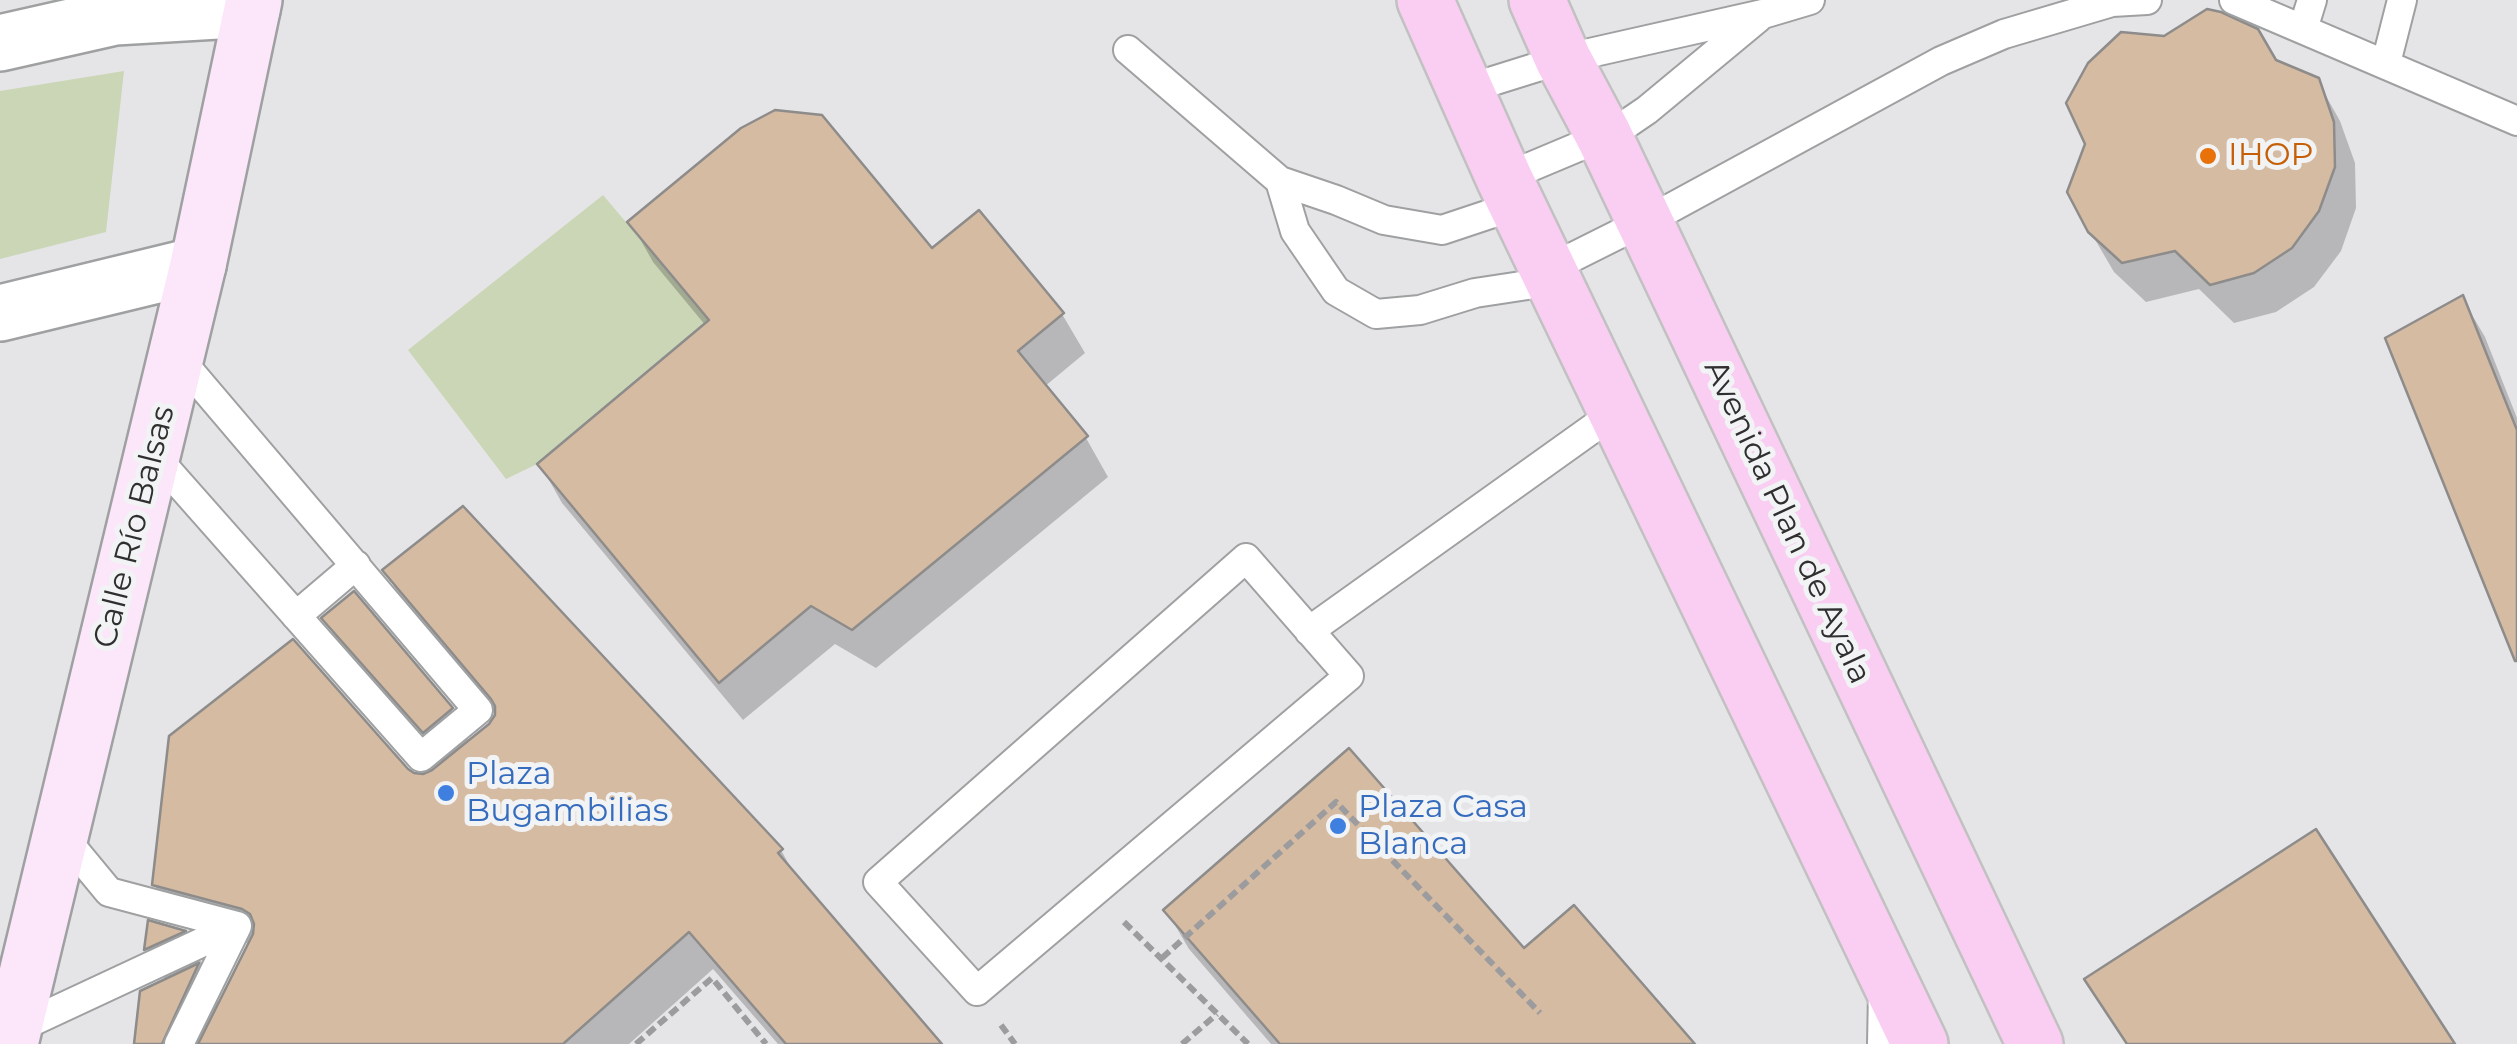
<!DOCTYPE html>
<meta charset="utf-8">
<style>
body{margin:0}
canvas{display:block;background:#e5e5e7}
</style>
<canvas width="2517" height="1044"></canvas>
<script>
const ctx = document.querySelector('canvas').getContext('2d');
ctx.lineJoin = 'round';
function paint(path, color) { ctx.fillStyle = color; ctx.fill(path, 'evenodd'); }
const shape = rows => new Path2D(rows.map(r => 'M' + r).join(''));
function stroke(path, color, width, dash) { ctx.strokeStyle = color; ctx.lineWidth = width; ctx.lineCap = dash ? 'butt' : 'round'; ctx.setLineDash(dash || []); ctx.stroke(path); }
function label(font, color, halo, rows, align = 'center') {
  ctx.font = font + ' Montserrat,sans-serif'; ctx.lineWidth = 10; ctx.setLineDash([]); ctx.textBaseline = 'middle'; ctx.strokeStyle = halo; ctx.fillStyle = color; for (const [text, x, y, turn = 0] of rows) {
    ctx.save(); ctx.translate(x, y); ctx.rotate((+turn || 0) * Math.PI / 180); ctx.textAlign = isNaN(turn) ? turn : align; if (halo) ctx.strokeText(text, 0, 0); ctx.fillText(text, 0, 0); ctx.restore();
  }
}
paint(shape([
 [124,71,106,232,0,259,0,91],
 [603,195,709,320,537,464,506,479,408,350]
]), '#cbd6b6');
paint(shape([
 [2275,62,2317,80,2340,121,2355,163,2356,208,2341,251,2314,287,2276,312,2234,323,2199,289,2146,302,2114,272,2090,231],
 [631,223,932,252,1062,314,1085,353,1044,387,1086,438,1108,477,876,668,835,644,743,720,562,503,540,464,706,326,653,262],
 [2462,298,2485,337,2517,418,2517,659],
 [385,570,781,850,798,881,939,1044,778,1044,713,969,629,1044,136,1044,166,981,147,949,150,924,184,933,206,970,202,972,220,1004,250,944,177,924,154,885,423,777,442,765,347,657,324,618,451,709,470,742,491,725,498,715,407,609],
 [1166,910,1524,952,1688,1044,1271,1044,1189,949]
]), '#0003');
const building = shape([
 [2207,9,2221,12,2258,29,2276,60,2319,78,2334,122,2335,167,2319,211,2292,248,2254,273,2210,285,2175,251,2122,263,2088,232,2067,192,2085,144,2066,103,2088,63,2121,32,2164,36,2207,9],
 [775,110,822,115,932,248,979,210,1064,313,1018,351,1088,436,852,630,811,606,719,683,537,464,709,320,627,222,741,128,775,110],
 [2463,295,2517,430,2517,661,2515,661,2385,338,2463,295],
 [463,506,783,849,778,853,942,1044,786,1044,689,932,563,1044,198,1044,253,934,254,924,250,914,242,909,152,885,169,736,293,639,408,769,414,773,423,774,432,770,489,724,495,715,495,706,491,699,382,570,463,506],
 [354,591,453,708,423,733,321,618,354,591],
 [1349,748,1524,948,1574,905,1695,1044,1280,1044,1163,910,1349,748],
 [2316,829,2455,1044,2127,1044,2084,979,2316,829],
 [148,920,186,931,144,950,148,920],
 [199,963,162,1044,134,1044,140,991,199,963]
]);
paint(building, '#d6bba3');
stroke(building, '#8d8c8b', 2.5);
const lane = shape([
 [2234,0,2517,121],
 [2303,29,2312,0],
 [1128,50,1280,181,1336,200,1384,220,1442,230,1517,205],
 [2386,63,2402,0],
 [1467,89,1563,59,1763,14,1810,0],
 [1504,178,1604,136,1625,125,1647,110,1758,18],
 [1280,181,1295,231,1336,291,1376,314,1420,310,1475,293,1554,281],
 [1549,269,1667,210,1941,61,2004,34,2112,2,2147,0],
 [153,454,421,757,478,710,176,355],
 [1246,558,1349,676,977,991,878,882,1246,558],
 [296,616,356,565],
 [1309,631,1617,411],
 [61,834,109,892,237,926],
 [14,1030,237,926],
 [179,1044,237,926],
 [1882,1044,1883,991]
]);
const street = shape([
 [0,43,115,17,252,9],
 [0,313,198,265]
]);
const secondary = shape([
 [10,1044,198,265,254,0]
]);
const primary = shape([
 [1425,0,1504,178,1920,1044],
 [1537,0,1563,59,1604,136,2035,1044]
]);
stroke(lane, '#9fa0a1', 32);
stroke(street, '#9fa0a1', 60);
stroke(secondary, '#9fa0a1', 60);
stroke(primary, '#c1c1c1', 60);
stroke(shape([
 [1124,922,1248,1044],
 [1162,958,1336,802,1540,1013],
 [1001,1025,1015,1044],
 [636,1044,712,978,766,1044],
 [1182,1044,1217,1014]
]), '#9c9c9e', 6, [10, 5]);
stroke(lane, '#fff', 28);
stroke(street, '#fff', 55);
stroke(secondary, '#fce6f9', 55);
stroke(primary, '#facdf2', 55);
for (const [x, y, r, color] of [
 [2208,156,10,"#e8710a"],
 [446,793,10,"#3f7fe0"],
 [1338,826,10,"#3f7fe0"]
]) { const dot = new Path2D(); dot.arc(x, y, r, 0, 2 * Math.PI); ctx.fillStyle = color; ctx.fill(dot); stroke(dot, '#f2f3f4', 4); }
label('32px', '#c56008', '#f2f3f4', [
 ["IHOP",2228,156]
], 'left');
label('32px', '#2f2f30', '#f2f3f4', [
 ["Avenida Plan de Ayala",1787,522,65],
 ["Calle Río Balsas",135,527,-76]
]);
label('32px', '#366cbe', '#f2f3f4', [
 ["Plaza",466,775],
 ["Bugambilias",466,812],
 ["Plaza Casa",1358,808],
 ["Blanca",1358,845]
], 'left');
</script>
